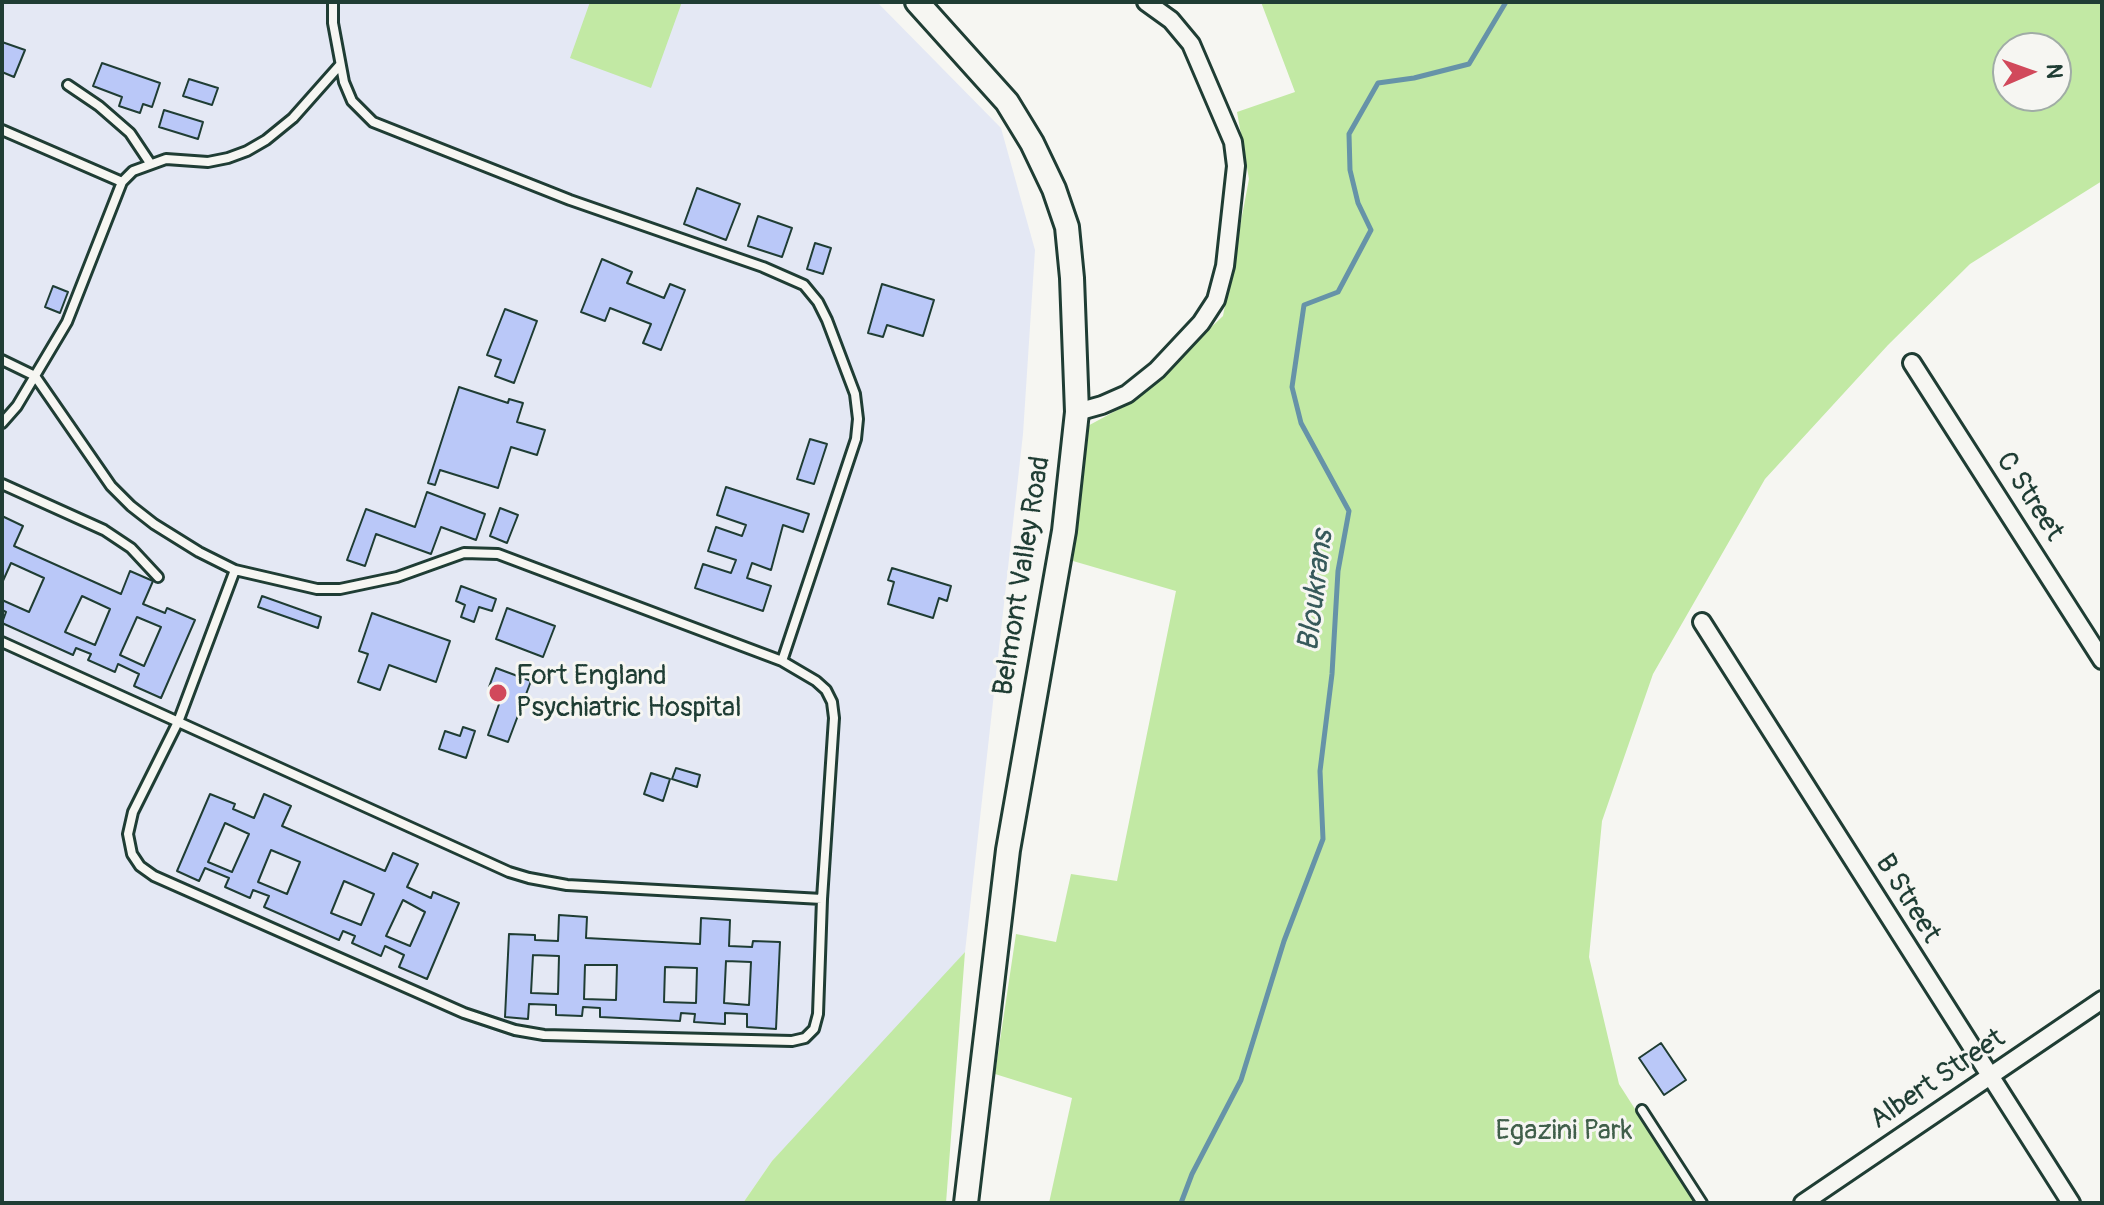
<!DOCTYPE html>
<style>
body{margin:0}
#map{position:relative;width:2104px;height:1205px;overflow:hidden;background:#f6f6f2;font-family:Pangolin,sans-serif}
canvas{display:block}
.frame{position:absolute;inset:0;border:4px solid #1f3d34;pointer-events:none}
.north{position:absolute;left:1992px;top:32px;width:80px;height:80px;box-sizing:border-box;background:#f6f6f2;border:2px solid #a0aca6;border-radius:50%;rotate:88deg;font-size:22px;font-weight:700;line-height:32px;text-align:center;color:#1f3d34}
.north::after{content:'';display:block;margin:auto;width:28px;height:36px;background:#d1495b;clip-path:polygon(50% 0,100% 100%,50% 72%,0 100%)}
</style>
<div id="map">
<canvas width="2104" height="1205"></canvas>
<div class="frame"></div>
<div class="north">N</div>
</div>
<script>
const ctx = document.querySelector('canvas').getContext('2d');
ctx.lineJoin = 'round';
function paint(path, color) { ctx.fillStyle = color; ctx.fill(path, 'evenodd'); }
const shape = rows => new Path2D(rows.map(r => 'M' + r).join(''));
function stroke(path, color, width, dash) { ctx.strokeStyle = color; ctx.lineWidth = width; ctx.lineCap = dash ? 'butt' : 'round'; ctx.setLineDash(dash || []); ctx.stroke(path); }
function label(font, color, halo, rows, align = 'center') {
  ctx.font = font + ' Pangolin,sans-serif'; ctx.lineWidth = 6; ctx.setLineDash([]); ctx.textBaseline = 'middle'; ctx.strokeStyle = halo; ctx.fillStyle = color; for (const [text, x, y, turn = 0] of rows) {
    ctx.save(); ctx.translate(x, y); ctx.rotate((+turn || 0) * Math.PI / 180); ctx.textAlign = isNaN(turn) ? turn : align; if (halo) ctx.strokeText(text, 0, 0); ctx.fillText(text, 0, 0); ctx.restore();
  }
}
paint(shape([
 [2,2,877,2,1001,128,1035,250,1023,434,965,952,884,1047,772,1161,743,1203,2,1203]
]), '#e4e8f4');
paint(shape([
 [590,2,682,2,651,88,570,58],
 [1261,2,2102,2,2102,181,1970,264,1888,345,1765,479,1653,674,1602,821,1589,957,1619,1084,1695,1203,1049,1203,1072,1098,995,1074,1016,934,1056,942,1071,874,1117,881,1176,591,1073,561,1084,428,1132,402,1223,316,1249,179,1237,112,1295,92],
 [2008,48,2056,48,2056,96,2008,96],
 [965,952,946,1203,743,1203,772,1161]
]), '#c2e9a4');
stroke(shape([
 [1181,1203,1192,1174,1241,1080,1284,941,1323,839,1320,771,1332,674,1338,571,1349,511,1301,423,1292,387,1304,305,1338,292,1371,230,1358,203,1350,170,1349,134,1378,83,1414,78,1469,64,1506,2]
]), '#6693a8', 5);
const building = shape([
 [2,42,25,50,14,77,2,72,2,42],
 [102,63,160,83,152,107,143,104,140,113,119,106,122,97,93,86,102,63],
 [189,79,218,88,212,105,183,96,189,79],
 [164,110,203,122,198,139,159,127,164,110],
 [697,188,740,204,726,240,684,224,697,188],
 [758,216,792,228,782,257,748,246,758,216],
 [815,243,831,248,823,274,807,269,815,243],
 [602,259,632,272,627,283,664,298,670,284,685,290,661,350,643,343,651,324,610,308,605,321,581,312,602,259],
 [882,284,934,300,923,336,887,325,883,337,868,333,882,284],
 [53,286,68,292,60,313,45,307,53,286],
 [505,309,537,321,514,383,495,376,501,360,487,355,505,309],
 [459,387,508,403,509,399,523,403,517,422,545,430,537,455,511,447,498,488,440,470,435,485,428,483,459,387],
 [810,439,827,444,814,484,797,479,810,439],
 [726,487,809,514,803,532,783,525,771,570,752,563,747,578,771,586,763,611,695,588,703,564,731,573,736,560,708,551,716,527,742,536,746,525,717,515,726,487],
 [427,492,485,514,476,540,441,527,431,554,376,534,365,566,347,560,366,509,415,527,427,492],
 [500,508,518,515,507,543,490,536,500,508],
 [2,516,23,526,14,546,121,594,130,571,153,581,143,604,165,613,167,608,195,620,161,698,134,686,139,674,118,664,115,672,88,660,91,654,76,648,73,655,2,623,6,612,2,610,2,600,29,612,44,578,11,563,2,583,2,516],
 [82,596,110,609,95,645,65,632,82,596],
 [137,617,161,627,144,666,120,655,137,617],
 [892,568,951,586,947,601,939,598,933,618,888,604,894,582,888,580,892,568],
 [461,586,496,599,492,611,479,607,474,622,461,617,465,605,456,601,461,586],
 [262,596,321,617,318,628,258,607,262,596],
 [507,608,555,626,543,657,496,639,507,608],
 [372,613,450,641,436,682,389,665,380,690,358,682,368,654,359,651,372,613],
 [496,668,531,681,508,742,488,735,503,693,489,687,496,668],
 [463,727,475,731,466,758,439,749,445,731,460,736,463,727],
 [676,768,700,775,697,787,672,779,676,768],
 [651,773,670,779,663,801,644,794,651,773],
 [210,794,235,804,233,809,254,818,264,794,291,806,282,826,385,871,393,853,418,864,407,887,431,898,433,892,459,903,427,979,399,967,404,955,385,946,381,956,352,943,355,936,343,931,339,940,264,907,269,896,253,890,250,898,225,887,229,878,205,868,199,881,177,871,210,794],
 [225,823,249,834,232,872,208,862,225,823],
 [271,850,300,862,287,894,258,882,271,850],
 [344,881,374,894,361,925,331,913,344,881],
 [403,900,425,912,410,946,386,936,403,900],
 [559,915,587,917,586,938,700,944,701,918,730,920,729,946,752,947,753,941,780,942,776,1029,747,1027,747,1014,725,1013,725,1024,694,1022,695,1014,681,1013,680,1021,600,1017,600,1008,583,1007,582,1016,556,1015,556,1005,529,1004,528,1019,505,1017,509,934,535,935,535,940,558,941,559,915],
 [533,955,559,956,558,994,531,993,533,955],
 [726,961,751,962,749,1005,724,1003,726,961],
 [585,965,617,965,616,1000,584,999,585,965],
 [665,967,697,968,696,1003,664,1002,665,967],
 [1661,1043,1686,1080,1664,1095,1639,1058,1661,1043]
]);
paint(building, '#bac8f8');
stroke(building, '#1f3d34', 2);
const lane = shape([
 [333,2,333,23,344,82,352,101,373,122,570,200,763,267,804,285,818,302,827,320,855,394,858,419,856,439,782,661],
 [68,85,99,106,130,133,150,163],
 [2,130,122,182],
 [2,360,35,376,111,486,131,506,154,524,199,552,235,570,317,589,340,589,397,577,464,553,498,554,782,661,816,681,826,690,832,702,834,718,822,899,818,1014,814,1029,805,1038,792,1041,544,1035,515,1030,464,1013,154,876,140,866,132,854,128,834,133,812,178,722,235,570],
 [2,423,17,406,67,322,122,182,133,171,166,159,208,162,228,158,247,151,266,140,293,118,340,65],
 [2,484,104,530,131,548,158,577],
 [2,642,509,872,529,878,567,885,822,899],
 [1642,1110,1702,1203]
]);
const street = shape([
 [1912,363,2102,660],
 [1077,412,1102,405,1127,394,1157,370,1201,323,1216,300,1225,266,1236,166,1233,142,1191,44,1171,20,1146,2],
 [1702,622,2071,1203],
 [1803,1203,2102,1000]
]);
const secondary = shape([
 [917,2,1007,102,1032,143,1054,189,1067,227,1072,278,1077,412,1064,531,1008,850,966,1203]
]);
stroke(lane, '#1f3d34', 14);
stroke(street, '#1f3d34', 22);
stroke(secondary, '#1f3d34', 28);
stroke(lane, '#f6f6f2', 8);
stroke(street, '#f6f6f2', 16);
stroke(secondary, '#f6f6f2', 22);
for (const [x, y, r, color] of [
 [498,693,10,"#d1495b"]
]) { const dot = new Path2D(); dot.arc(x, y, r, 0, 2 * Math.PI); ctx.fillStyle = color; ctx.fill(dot); stroke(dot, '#f6f6f2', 3); }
label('28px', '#1f3d34', '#f6f6f2', [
 ["C Street",2029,497,57],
 ["Belmont Valley Road",1023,576,-81],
 ["B Street",1907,899,58],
 ["Albert Street",1938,1080,-34]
]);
label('28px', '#1f3d34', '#f6f6f2', [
 ["Fort England",516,677],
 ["Psychiatric Hospital",516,709]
], 'left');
label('28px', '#405f4a', '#f6f6f2', [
 ["Egazini Park",1564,1132]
]);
label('italic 30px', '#375a5b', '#f6f6f2', [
 ["Bloukrans",1317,591,-83]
]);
</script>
